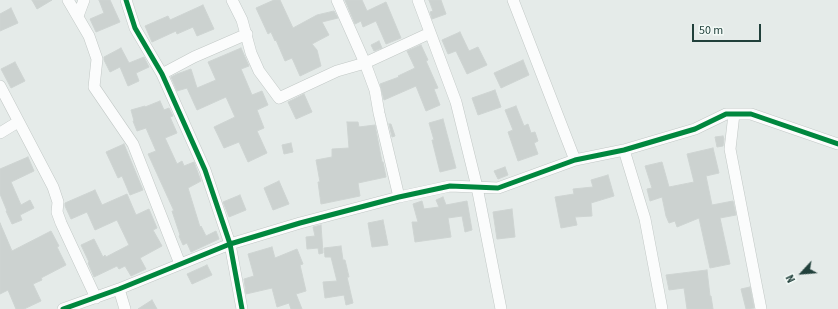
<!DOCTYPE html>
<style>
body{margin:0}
#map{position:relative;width:838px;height:309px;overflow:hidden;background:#e5ebe9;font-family:"Source Sans 3",sans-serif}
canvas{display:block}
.north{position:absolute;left:782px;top:253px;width:40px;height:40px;-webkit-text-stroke:3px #f3faf7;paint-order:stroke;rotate:244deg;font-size:11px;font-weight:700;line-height:16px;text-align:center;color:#21403b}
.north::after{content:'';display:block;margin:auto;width:14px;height:18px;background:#21403b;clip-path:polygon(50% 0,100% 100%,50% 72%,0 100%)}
.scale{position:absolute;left:692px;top:24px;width:69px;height:18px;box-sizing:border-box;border:2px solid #21403b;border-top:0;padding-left:5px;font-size:12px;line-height:14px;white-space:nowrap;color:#21403b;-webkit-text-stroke:3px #f3faf7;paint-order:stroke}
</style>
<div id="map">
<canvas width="838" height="309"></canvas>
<div class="north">N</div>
<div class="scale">50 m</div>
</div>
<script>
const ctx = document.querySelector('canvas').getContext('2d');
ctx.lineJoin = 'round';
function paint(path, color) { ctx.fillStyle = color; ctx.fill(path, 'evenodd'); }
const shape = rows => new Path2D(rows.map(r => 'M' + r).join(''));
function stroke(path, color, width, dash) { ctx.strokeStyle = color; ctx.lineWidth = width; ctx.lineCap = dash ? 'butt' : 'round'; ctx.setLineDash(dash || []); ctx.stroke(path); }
const building = shape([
 [32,0,52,0,37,9,32,0],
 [99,0,110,0,120,22,96,32,90,19,104,13,99,0],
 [274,0,280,0,293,28,317,15,334,11,338,18,322,22,329,35,312,44,317,50,321,66,300,76,292,58,285,61,276,40,275,41,271,32,268,34,256,8,274,0],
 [345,0,362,0,367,11,386,2,401,38,386,44,376,21,363,27,361,21,355,24,345,0],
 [429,0,441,0,446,14,432,19,430,12,433,11,429,0],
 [203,5,214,29,197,36,193,27,177,34,176,31,152,42,145,26,168,16,170,20,203,5],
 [11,8,18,23,0,31,0,14,11,8],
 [460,32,469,51,478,47,487,65,467,74,456,51,448,54,442,40,460,32],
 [379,41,382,48,374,51,371,45,379,41],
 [421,45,428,60,426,61,438,88,434,89,440,105,426,111,416,86,384,100,380,84,399,77,398,76,415,68,407,51,421,45],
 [121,48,129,63,144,57,149,67,136,73,139,81,128,86,120,67,110,72,104,60,104,57,121,48],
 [241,48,249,66,241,69,252,95,262,91,268,105,257,110,264,128,257,131,267,153,248,162,239,142,224,148,214,127,235,117,226,97,197,110,187,88,177,91,171,77,177,74,191,69,197,88,216,80,208,62,241,48],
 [523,60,529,75,501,88,494,73,523,60],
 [15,62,25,81,11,88,1,69,15,62],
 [495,90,501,107,478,115,472,98,495,90],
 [304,94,312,112,296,119,288,102,304,94],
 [160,101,164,110,169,108,173,116,170,117,177,133,165,138,177,164,182,161,184,166,194,162,201,181,188,188,200,227,201,226,206,236,216,231,219,239,191,252,187,243,183,245,179,236,180,235,172,211,174,211,148,154,156,151,146,128,137,131,133,121,134,121,131,110,145,106,145,107,160,101],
 [516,106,524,126,528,124,531,133,535,132,538,141,534,143,538,154,518,161,508,132,513,130,505,110,516,106],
 [443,119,456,168,440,172,432,140,434,140,429,123,443,119],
 [347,122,358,122,359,127,375,125,382,162,383,162,386,177,358,183,360,196,321,204,318,182,320,182,316,160,332,157,332,149,349,148,347,122],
 [389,124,391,124,395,136,392,137,389,124],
 [723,136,724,139,723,146,717,147,715,137,723,136],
 [291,143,293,152,284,154,282,145,291,143],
 [124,144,143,190,130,195,122,176,118,178,106,152,124,144],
 [713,148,719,173,706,176,712,205,733,201,736,215,720,218,730,264,710,268,699,218,677,227,675,221,669,223,666,216,662,197,650,201,647,189,652,188,645,166,662,162,669,187,694,182,687,154,713,148],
 [28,157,34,171,11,182,21,205,30,200,34,208,20,215,22,220,12,224,6,211,7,211,0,194,0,169,28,157],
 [505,167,508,175,498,179,494,171,505,167],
 [608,175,614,196,591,203,592,216,575,217,577,225,561,228,555,197,574,194,573,189,593,187,591,180,608,175],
 [279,181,289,204,273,210,264,188,279,181],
 [95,190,102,205,127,194,136,215,149,209,157,228,153,230,162,246,140,258,146,269,131,276,125,266,119,269,117,266,94,277,88,263,89,262,81,245,94,239,103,257,105,255,106,257,129,245,117,220,95,230,87,212,71,219,65,206,65,203,95,190],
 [240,195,246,210,229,217,223,202,240,195],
 [443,197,446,205,467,201,472,230,465,232,462,216,448,218,451,237,415,242,412,222,418,222,413,204,422,201,424,209,439,207,436,200,443,197],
 [512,209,515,237,497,239,493,212,512,209],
 [383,220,388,245,372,247,368,223,383,220],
 [0,223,12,251,51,231,59,246,57,247,66,265,41,278,42,280,33,284,41,301,24,309,16,309,8,290,0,294,0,223],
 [321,225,323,253,319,254,318,248,307,249,306,237,315,236,313,227,321,225],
 [341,246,343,260,345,260,349,277,347,277,353,303,346,305,344,295,325,298,323,282,337,281,331,257,325,257,324,248,341,246],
 [272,247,275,258,297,249,303,264,300,265,306,291,296,294,302,309,291,309,289,303,277,307,272,288,246,294,244,279,254,276,248,254,272,247],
 [207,265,212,275,192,284,187,274,207,265],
 [707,270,710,296,711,296,713,309,687,309,684,288,669,290,666,275,707,270],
 [750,287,754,308,746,309,741,289,750,287],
 [152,300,157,309,138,309,152,300]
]);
paint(building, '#ccd2d0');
stroke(building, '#ced4d2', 1);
const street = shape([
 [68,0,89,36,97,59,94,87,133,144,180,264],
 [126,0,135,28,162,74,205,170,230,244,242,309],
 [232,0,242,20,251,53,259,71,279,98,337,71,365,63,430,33],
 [337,0,365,63,375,90,379,113,399,197],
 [418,0,456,102,477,187,501,309],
 [513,0,575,160],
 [78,16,84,0],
 [162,74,194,57,247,34],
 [0,86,53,187,58,202,57,212,61,223,96,298],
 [734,114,730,149,761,309],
 [0,133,18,122],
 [624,150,645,219,662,309],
 [119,289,125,309],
 [63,309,119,289,230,244,300,223,399,197,450,186,498,188,575,160,624,150,695,129,726,114,751,114,838,144]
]);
stroke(street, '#c2c8c6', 12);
stroke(street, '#fbfcfc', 11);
stroke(shape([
 [126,0,135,28,162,74,205,170,230,244,242,309],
 [63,309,119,289,230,244,300,223,399,197,450,186,498,188,575,160,624,150,695,129,726,114,751,114,838,144]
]), '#00873e', 5);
</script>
